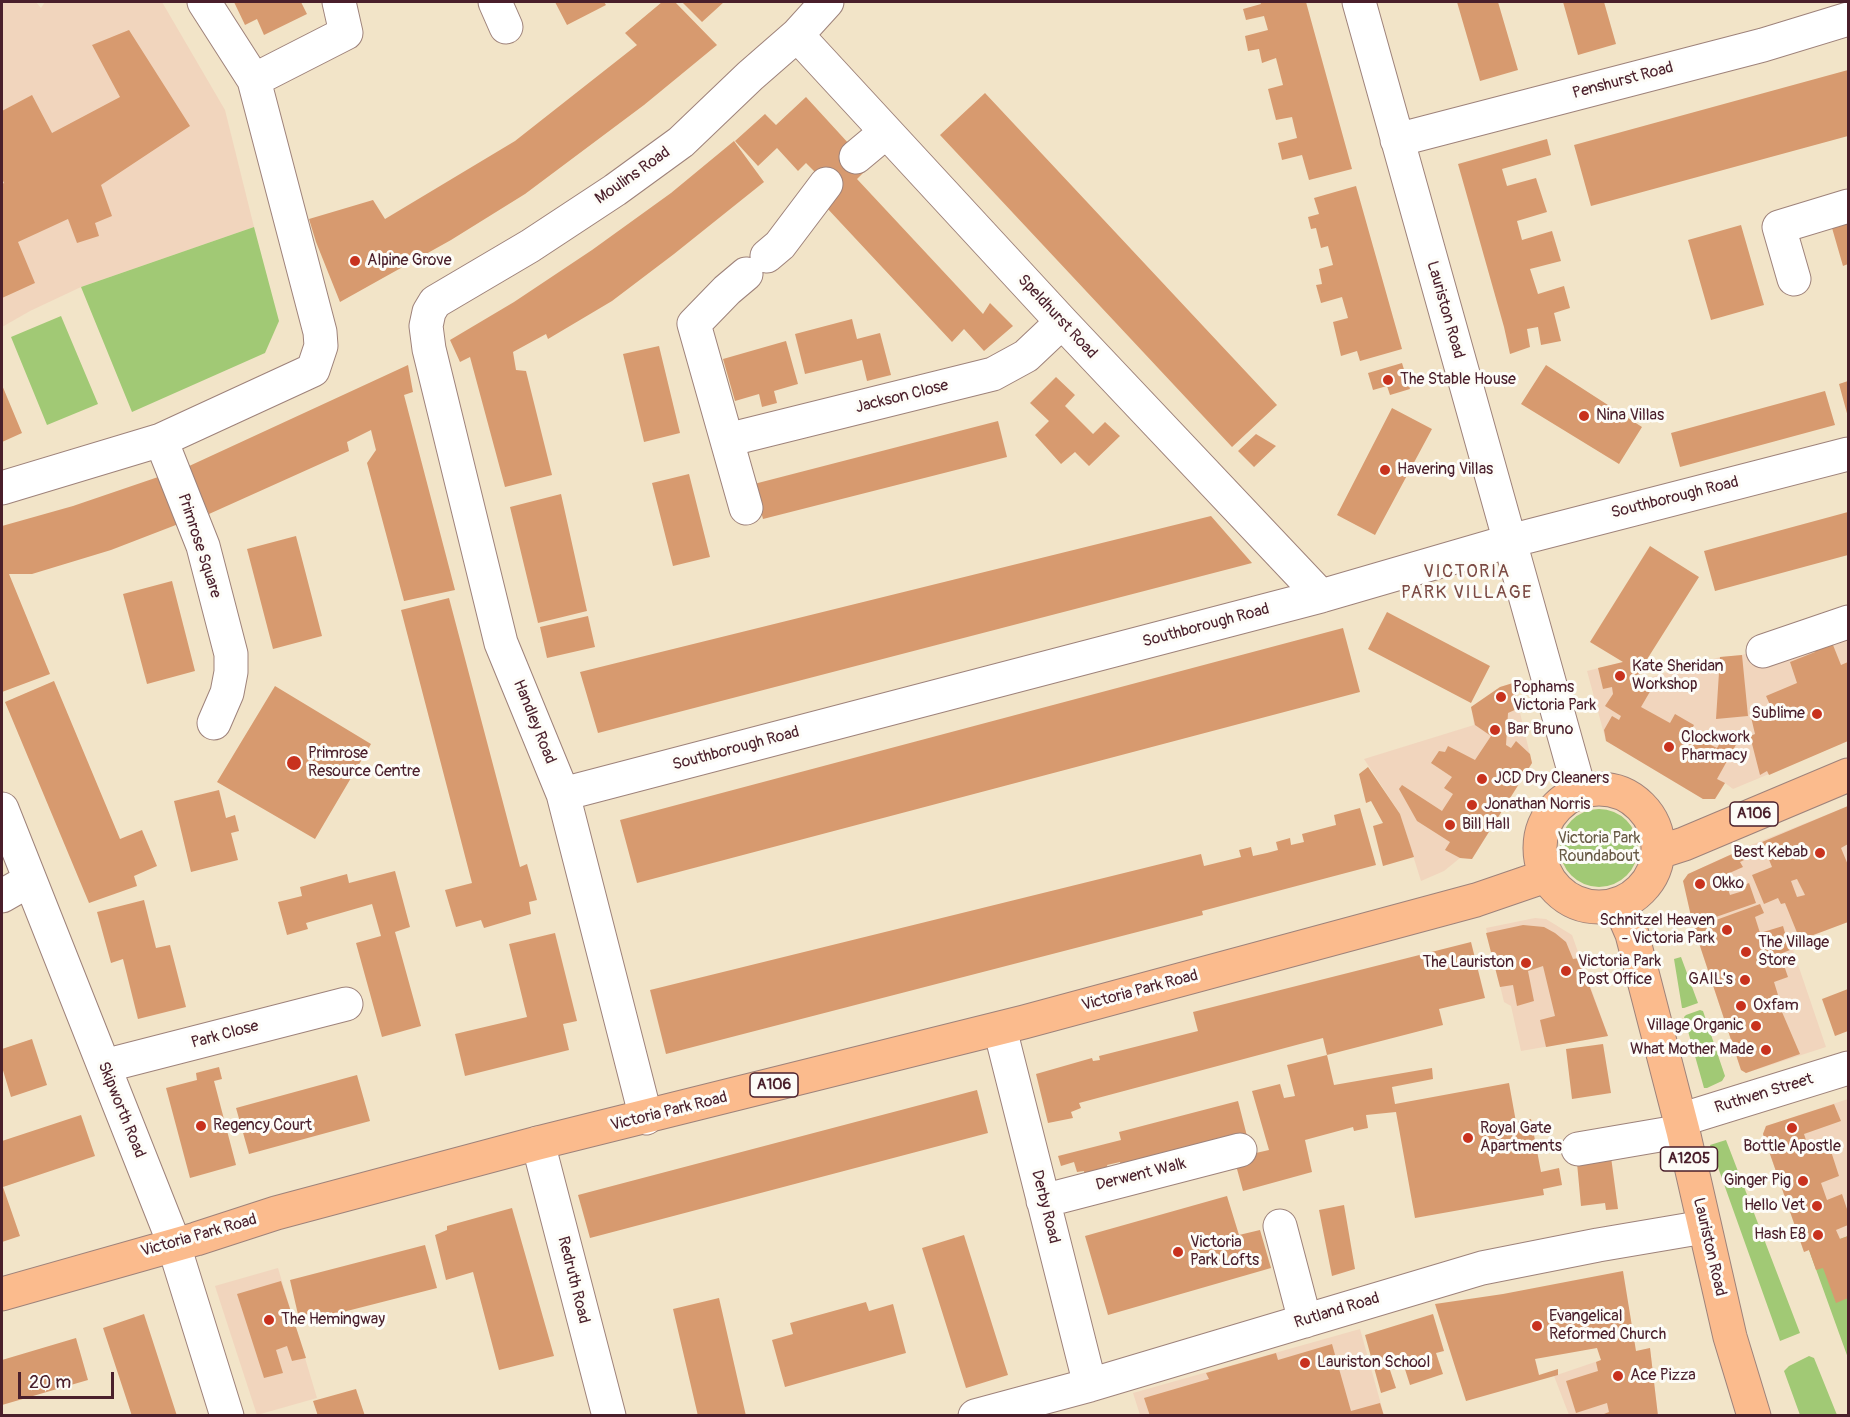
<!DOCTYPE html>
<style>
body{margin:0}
#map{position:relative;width:1850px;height:1417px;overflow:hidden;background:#f2e4c8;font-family:Pangolin,sans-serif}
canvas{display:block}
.frame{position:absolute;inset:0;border:3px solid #4a1f2b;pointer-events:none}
.scale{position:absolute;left:18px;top:1372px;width:96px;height:27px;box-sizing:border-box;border:3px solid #4a1f2b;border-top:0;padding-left:8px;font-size:18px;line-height:21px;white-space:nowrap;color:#4a1f2b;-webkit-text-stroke:4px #fdfcf7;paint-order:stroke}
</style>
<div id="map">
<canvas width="1850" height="1417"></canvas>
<div class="frame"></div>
<div class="scale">20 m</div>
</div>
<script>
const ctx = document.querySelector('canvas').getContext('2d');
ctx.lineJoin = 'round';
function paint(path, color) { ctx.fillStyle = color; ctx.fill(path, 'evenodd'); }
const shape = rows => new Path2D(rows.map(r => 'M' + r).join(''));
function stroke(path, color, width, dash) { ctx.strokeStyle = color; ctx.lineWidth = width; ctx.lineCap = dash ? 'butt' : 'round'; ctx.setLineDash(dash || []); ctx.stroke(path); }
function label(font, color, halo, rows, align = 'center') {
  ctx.font = font + ' Pangolin,sans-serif'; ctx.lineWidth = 6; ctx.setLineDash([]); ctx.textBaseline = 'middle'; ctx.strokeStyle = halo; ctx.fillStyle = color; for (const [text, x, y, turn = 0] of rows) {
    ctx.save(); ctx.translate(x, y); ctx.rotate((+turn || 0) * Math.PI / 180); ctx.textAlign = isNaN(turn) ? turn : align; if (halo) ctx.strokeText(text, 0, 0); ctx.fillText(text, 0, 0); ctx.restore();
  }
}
paint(shape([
 [2,2,36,2,41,8,45,2,162,2,225,110,254,227,81,287,30,311,2,327],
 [1848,617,1848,741,1733,789,1725,783,1715,799,1703,799,1606,741,1587,671,1623,662,1639,672,1641,680,1720,657,1742,655],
 [1513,683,1532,763,1472,859,1460,858,1444,871,1421,881,1400,814,1364,759,1474,725,1471,707,1500,687],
 [1848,806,1848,922,1791,944,1826,1047,1746,1073,1741,1070,1693,925,1688,901,1688,874,1751,845],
 [1535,918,1546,919,1572,935,1608,1036,1521,1051,1511,1006,1504,1002,1486,928],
 [1848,1099,1848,1236,1804,1252,1763,1134,1766,1126],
 [278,1268,317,1398,257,1415,215,1286],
 [1360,1329,1384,1415,1140,1415,1133,1393],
 [1650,1348,1658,1415,1569,1415,1554,1376,1601,1360]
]), '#f1d5bd');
paint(shape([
 [254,227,279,321,265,353,132,412,81,287],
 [61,316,98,404,47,425,11,337],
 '1560 848a39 39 0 1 1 78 0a39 39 0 1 1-78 0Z',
 [1681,957,1698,1003,1684,1008,1682,1008,1674,959],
 [1700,1010,1703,1011,1725,1076,1722,1081,1707,1088,1704,1088,1684,1017,1686,1015],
 [1726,1140,1800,1333,1780,1341,1710,1145],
 [1848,1236,1848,1358,1809,1250],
 [1809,1356,1814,1358,1837,1415,1800,1415,1784,1371,1789,1366]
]), '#a1c975');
paint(shape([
 [234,2,301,2,307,14,264,35,257,19,245,25],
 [555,2,604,2,606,5,567,25],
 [662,2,675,2,717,45,644,105,525,194,451,240,340,302,316,242,309,219,373,200,385,219,515,141,637,45,625,33],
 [682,2,724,2,702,22],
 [1260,2,1306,2,1352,169,1309,180,1302,155,1282,160,1278,143,1297,138,1292,117,1276,120,1268,89,1283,85,1276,58,1262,63,1259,49,1248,51,1245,36,1268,30,1264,16,1246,20,1243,9,1261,4],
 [1457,2,1498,2,1518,70,1480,81],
 [1563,2,1604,2,1616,44,1578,55],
 [129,30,190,126,101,185,112,216,95,223,99,236,77,243,68,219,18,242,35,283,2,298,2,184,4,183,2,179,2,111,32,95,52,133,120,97,92,45],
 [1848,70,1848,136,1591,206,1574,145],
 [985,93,1277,405,1232,447,940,135],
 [806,97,850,145,867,169,857,179,983,314,990,303,1013,326,984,351,964,329,952,342,826,207,818,175,806,163,798,171,777,148,758,166,735,141,765,114,776,125],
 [1547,139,1551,155,1502,169,1507,186,1536,178,1547,212,1517,221,1522,240,1552,231,1561,261,1530,269,1538,294,1564,286,1570,308,1554,313,1561,341,1541,345,1538,327,1527,329,1530,347,1510,354,1504,327,1458,164],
 [734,141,764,182,674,254,612,301,548,339,546,334,513,352,516,370,526,371,552,475,505,487,470,357,460,362,450,340,514,302,592,250,671,193],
 [1356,186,1402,349,1360,361,1357,351,1341,356,1333,322,1348,318,1342,297,1321,303,1316,285,1322,284,1319,269,1333,265,1328,246,1321,248,1316,228,1311,229,1308,217,1319,214,1314,198],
 [1848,215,1848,264,1843,266,1830,221],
 [1741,225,1764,305,1711,320,1688,240],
 [852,319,857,339,880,333,891,375,867,381,862,360,805,374,795,334],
 [786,341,798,384,774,391,777,403,762,407,759,394,735,401,723,359],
 [659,346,680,433,644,442,623,354],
 [1402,363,1410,389,1390,395,1387,386,1373,390,1368,373],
 [408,365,413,392,404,395,455,590,404,601,367,463,376,450,371,430,347,442,349,451,209,514,187,467],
 [1546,365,1642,427,1619,464,1521,404],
 [1056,377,1075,395,1065,406,1093,434,1105,422,1120,436,1089,466,1075,452,1061,464,1035,435,1049,421,1030,403],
 [1848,381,1848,417,1839,384],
 [2,385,22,433,2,442],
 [1825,391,1835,425,1680,467,1671,433],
 [1392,408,1432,429,1375,535,1337,515],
 [998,421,1007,457,763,519,754,484],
 [1256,434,1276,446,1254,467,1238,451],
 [689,474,710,557,673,566,652,483],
 [164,475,181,523,111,550,32,574,9,574,50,674,2,692,2,526,73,506],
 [561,494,587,611,538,623,510,507],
 [1848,512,1848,555,1715,591,1704,551],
 [1211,516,1252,563,598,733,580,672],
 [296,536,322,636,273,649,247,549],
 [1650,546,1699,577,1639,672,1641,680,1647,678,1655,683,1641,707,1670,723,1675,714,1694,725,1689,734,1717,748,1724,736,1737,743,1717,779,1725,783,1715,799,1703,799,1606,741,1604,730,1612,716,1619,720,1621,716,1605,706,1613,694,1612,687,1603,689,1598,668,1623,662,1590,642],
 [172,581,195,671,147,684,123,594],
 [449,598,520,867,527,864,537,900,529,902,531,914,484,928,481,920,456,927,445,890,472,883,401,610],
 [1387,612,1490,666,1471,703,1368,649],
 [588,616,595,647,547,658,540,627],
 [1343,628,1360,692,637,883,620,820],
 [1831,640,1841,665,1848,662,1848,741,1769,775,1767,771,1760,775,1750,736,1755,734,1751,717,1771,707,1766,696,1797,683,1790,662,1815,652,1813,647],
 [1742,655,1748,716,1716,719,1720,657],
 [54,681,120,839,142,830,157,866,134,876,137,886,89,903,5,702],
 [1513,683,1519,708,1508,713,1506,745,1511,748,1516,741,1530,754,1532,763,1472,859,1460,858,1445,850,1450,842,1417,821,1399,789,1402,785,1442,811,1453,794,1444,788,1452,777,1431,763,1439,751,1445,752,1448,746,1475,760,1491,736,1475,725,1471,707,1500,687],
 [275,686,371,744,315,839,217,782],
 [1368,767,1400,814,1414,857,1383,866,1373,826,1383,823,1371,801,1366,803,1359,774],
 [219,790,226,818,235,815,239,831,231,833,238,860,191,872,174,801],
 [1848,806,1848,844,1841,848,1848,865,1848,922,1800,940,1785,903,1781,904,1778,898,1764,904,1752,875,1772,867,1762,842],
 [1797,879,1805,895,1797,897,1791,881],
 [1360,808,1376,865,1202,911,1203,915,666,1054,650,990,1201,854,1204,866,1241,857,1239,850,1251,847,1253,856,1267,853,1278,850,1276,842,1290,838,1291,845,1304,842,1302,834,1336,825,1334,815],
 [1741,850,1746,859,1740,862,1743,867,1725,875,1729,885,1727,886,1730,895,1743,891,1742,886,1749,883,1756,903,1693,925,1683,881,1688,874],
 [395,871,410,927,395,932,421,1026,382,1037,356,943,381,936,372,904,306,923,308,929,287,935,278,902,302,896,300,887,347,874,349,883],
 [144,900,156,948,170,945,186,1007,138,1019,123,959,111,963,97,912],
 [1760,904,1764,913,1755,917,1760,933,1783,926,1790,950,1780,954,1788,977,1774,982,1778,995,1761,1002,1764,1010,1779,1005,1800,1054,1746,1073,1741,1070,1694,928],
 [1523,925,1544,927,1555,933,1566,942,1573,959,1579,958,1608,1036,1546,1047,1540,1020,1555,1016,1543,966,1528,971,1534,1001,1517,1006,1513,985,1500,987,1486,933],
 [555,933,577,1021,563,1024,569,1050,465,1076,455,1034,527,1017,509,944],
 [1471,942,1485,998,1439,1009,1443,1025,1327,1055,1323,1038,1300,1044,1079,1103,1081,1108,1071,1112,1073,1118,1048,1123,1036,1074,1092,1058,1093,1061,1100,1060,1099,1056,1198,1031,1193,1012],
 [1848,989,1848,1031,1835,1036,1822,999],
 [32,1039,47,1085,11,1097,2,1067,2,1049],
 [1603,1044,1611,1093,1572,1099,1566,1049],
 [1327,1055,1334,1085,1432,1068,1433,1079,1392,1087,1395,1104,1509,1083,1516,1122,1531,1119,1541,1172,1559,1168,1562,1185,1543,1189,1544,1195,1415,1218,1396,1112,1366,1115,1368,1128,1354,1131,1353,1127,1305,1140,1312,1172,1243,1191,1234,1158,1269,1150,1252,1091,1280,1084,1284,1098,1295,1096,1287,1065],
 [219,1067,222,1079,214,1081,236,1165,190,1178,166,1088,197,1080,196,1073],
 [357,1075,370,1121,249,1154,236,1108],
 [977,1090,988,1133,590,1238,578,1195],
 [1238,1101,1248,1140,1122,1173,1120,1162,1107,1165,1110,1174,1085,1180,1084,1171,1077,1172,1074,1162,1061,1166,1058,1156,1121,1140,1119,1132],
 [1834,1104,1841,1121,1804,1134,1810,1152,1829,1145,1839,1176,1821,1183,1827,1200,1842,1194,1848,1212,1848,1225,1836,1230,1840,1239,1848,1236,1848,1298,1836,1303,1823,1268,1816,1270,1809,1250,1804,1252,1763,1134,1766,1126],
 [81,1115,95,1156,3,1187,20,1236,2,1242,2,1141],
 [1611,1157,1618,1209,1606,1210,1605,1203,1581,1206,1577,1163],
 [1227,1196,1239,1235,1260,1230,1271,1268,1108,1315,1085,1236],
 [1344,1205,1355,1269,1332,1276,1319,1210],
 [512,1208,554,1356,499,1370,473,1272,446,1280,435,1235,447,1230,447,1226],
 [964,1235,1008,1375,966,1388,922,1248],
 [425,1245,437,1288,300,1323,290,1280],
 [1623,1271,1636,1351,1650,1348,1658,1416,1599,1416,1609,1412,1607,1403,1576,1413,1566,1381,1598,1371,1596,1362,1601,1360,1597,1348,1535,1359,1539,1375,1558,1369,1558,1375,1466,1401,1435,1304,1503,1294],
 [281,1281,306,1358,292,1361,287,1346,276,1350,283,1373,264,1378,237,1294],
 [719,1298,746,1416,698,1416,673,1309],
 [866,1302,869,1311,893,1304,906,1353,785,1387,772,1340,793,1334,790,1323],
 [144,1314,177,1416,132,1416,103,1328],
 [1433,1314,1444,1351,1436,1353,1443,1374,1410,1385,1403,1363,1389,1367,1396,1388,1381,1393,1365,1335],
 [76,1338,88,1380,2,1405,2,1360],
 [1332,1344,1351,1411,1380,1403,1384,1416,1150,1416,1144,1398,1209,1379,1206,1373,1276,1353,1278,1360],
 [356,1389,365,1416,318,1416,313,1401]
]), '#d79a6f');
const minor = shape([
 [495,2,506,27],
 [1359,2,1580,792],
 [797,35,1062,322,1321,596],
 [254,80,346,33,339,2],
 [1397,140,1763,45,1848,19],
 [856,157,886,132],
 [767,256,780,245,826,184],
 [746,274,727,290,694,324,746,508],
 [1794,279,1779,227,1848,206],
 [161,440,203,546,231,654,231,672,227,693,214,723],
 [727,440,993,374,1026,356,1062,322],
 [2,488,161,440,313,370,321,346,320,332,254,80,204,2],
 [1763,651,1848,622],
 [563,794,1321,596,1510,541,1848,454],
 [2,809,170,1233,227,1416],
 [2,896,30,880],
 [1000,1029,1090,1385],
 [104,1066,346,1004],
 [646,1118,563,794,501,643,429,349,426,326,429,312,435,302,530,246,615,190,681,142,750,76,797,35,827,2],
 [1680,1120,1848,1068],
 [538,1143,609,1416],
 [1578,1149,1683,1131],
 [1043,1201,1240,1150],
 [1280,1226,1305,1321],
 [975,1416,1090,1385,1482,1268,1598,1245,1704,1227]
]);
const major = shape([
 '1540 848a59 59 0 1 1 118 0a59 59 0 1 1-118 0Z',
 [1659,852,1684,844,1848,775],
 [1619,904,1632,934,1683,1131,1730,1337,1754,1416],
 [2,1294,196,1239,276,1213,538,1143,1024,1022,1476,900,1546,876]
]);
stroke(minor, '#9e827a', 35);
stroke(major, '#9e827a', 35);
stroke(minor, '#fff', 33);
stroke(major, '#fbbb8d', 33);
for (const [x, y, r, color] of [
 [355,261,6,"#c8321e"],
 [1388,380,6,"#c8321e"],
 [1584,416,6,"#c8321e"],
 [1385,470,6,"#c8321e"],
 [1620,676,6,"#c8321e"],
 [1501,697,6,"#c8321e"],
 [1817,714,6,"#c8321e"],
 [1495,730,6,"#c8321e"],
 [1669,747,6,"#c8321e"],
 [294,763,8,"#c8321e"],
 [1482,779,6,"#c8321e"],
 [1472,805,6,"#c8321e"],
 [1450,825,6,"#c8321e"],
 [1820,853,6,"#c8321e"],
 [1700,884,6,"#c8321e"],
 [1727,930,6,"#c8321e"],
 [1746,952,6,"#c8321e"],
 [1526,963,6,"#c8321e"],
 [1566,971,6,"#c8321e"],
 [1745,980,6,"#c8321e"],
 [1741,1006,6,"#c8321e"],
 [1756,1026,6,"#c8321e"],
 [1766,1050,6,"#c8321e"],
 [201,1126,6,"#c8321e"],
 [1792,1128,6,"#c8321e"],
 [1468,1138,6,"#c8321e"],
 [1803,1181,6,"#c8321e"],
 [1817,1206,6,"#c8321e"],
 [1818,1235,6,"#c8321e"],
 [1178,1252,6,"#c8321e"],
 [269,1320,6,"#c8321e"],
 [1537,1326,6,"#c8321e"],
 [1305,1363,6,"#c8321e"],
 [1618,1376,6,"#c8321e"]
]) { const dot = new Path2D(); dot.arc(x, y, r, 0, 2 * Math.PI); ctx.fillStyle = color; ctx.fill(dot); stroke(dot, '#fdfcf7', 2); }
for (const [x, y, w] of [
 [1754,814,48],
 [774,1085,48],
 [1689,1159,57]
]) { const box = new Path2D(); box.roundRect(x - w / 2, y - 12, w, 24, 4.5); ctx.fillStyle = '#fdfcf7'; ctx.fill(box); stroke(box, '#4a1f2b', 1.5); }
label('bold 15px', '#4a1f2b', null, [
 ["A106",1754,814],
 ["A106",774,1085],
 ["A1205",1689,1159]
]);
label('16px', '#4a1f2b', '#fdfcf7', [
 ["Penshurst Road",1623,81,-15],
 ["Moulins Road",633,176,-35],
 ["Lauriston Road",1445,310,74],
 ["Speldhurst Road",1057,317,47],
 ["Jackson Close",902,397,-14],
 ["Southborough Road",1675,498,-14],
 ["Primrose Square",199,546,72],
 ["Southborough Road",1206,626,-15],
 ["Handley Road",534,722,68],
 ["Southborough Road",736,749,-15],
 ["Victoria Park Road",1140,991,-15],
 ["Park Close",225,1035,-15],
 ["Ruthven Street",1764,1094,-17],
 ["Skipworth Road",121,1110,68],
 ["Victoria Park Road",669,1112,-14],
 ["Derwent Walk",1141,1175,-14],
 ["Derby Road",1045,1207,76],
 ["Victoria Park Road",199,1236,-16],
 ["Lauriston Road",1709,1247,77],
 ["Redruth Road",573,1280,76],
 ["Rutland Road",1337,1311,-17]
]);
label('16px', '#4a1f2b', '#fdfcf7', [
 ["Alpine Grove",367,261],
 ["The Stable House",1400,380],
 ["Nina Villas",1596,416],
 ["Havering Villas",1397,470],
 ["Kate Sheridan",1632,667],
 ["Workshop",1632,685],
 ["Pophams",1513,688],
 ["Victoria Park",1513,706],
 ["Sublime",1805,714,"right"],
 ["Bar Bruno",1507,730],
 ["Clockwork",1681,738],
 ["Pharmacy",1681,756],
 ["Primrose",308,754],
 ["Resource Centre",308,772],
 ["JCD Dry Cleaners",1494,779],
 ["Jonathan Norris",1484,805],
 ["Bill Hall",1462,825],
 ["Best Kebab",1808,853,"right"],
 ["Okko",1712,884],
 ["Schnitzel Heaven",1715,921,"right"],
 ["- Victoria Park",1715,939,"right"],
 ["The Village",1758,943],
 ["Store",1758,961],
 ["Victoria Park",1578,962],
 ["Post Office",1578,980],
 ["The Lauriston",1514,963,"right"],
 ["GAIL's",1733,980,"right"],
 ["Oxfam",1753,1006],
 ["Village Organic",1744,1026,"right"],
 ["What Mother Made",1754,1050,"right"],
 ["Regency Court",213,1126],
 ["Royal Gate",1480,1129],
 ["Apartments",1480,1147],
 ["Bottle Apostle",1792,1147,"center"],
 ["Ginger Pig",1791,1181,"right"],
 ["Hello Vet",1805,1206,"right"],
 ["Hash E8",1806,1235,"right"],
 ["Victoria",1190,1243],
 ["Park Lofts",1190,1261],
 ["Evangelical",1549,1317],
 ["Reformed Church",1549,1335],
 ["The Hemingway",281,1320],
 ["Lauriston School",1317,1363],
 ["Ace Pizza",1630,1376]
], 'left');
label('16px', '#685a45', '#fdfcf7', [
 ["Victoria Park",1599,839],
 ["Roundabout",1599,857]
]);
ctx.letterSpacing = '1.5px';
label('18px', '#7b4a43', '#fdfcf7', [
 ["VICTORIA",1467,572],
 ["PARK VILLAGE",1467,593]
]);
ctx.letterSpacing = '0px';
</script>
